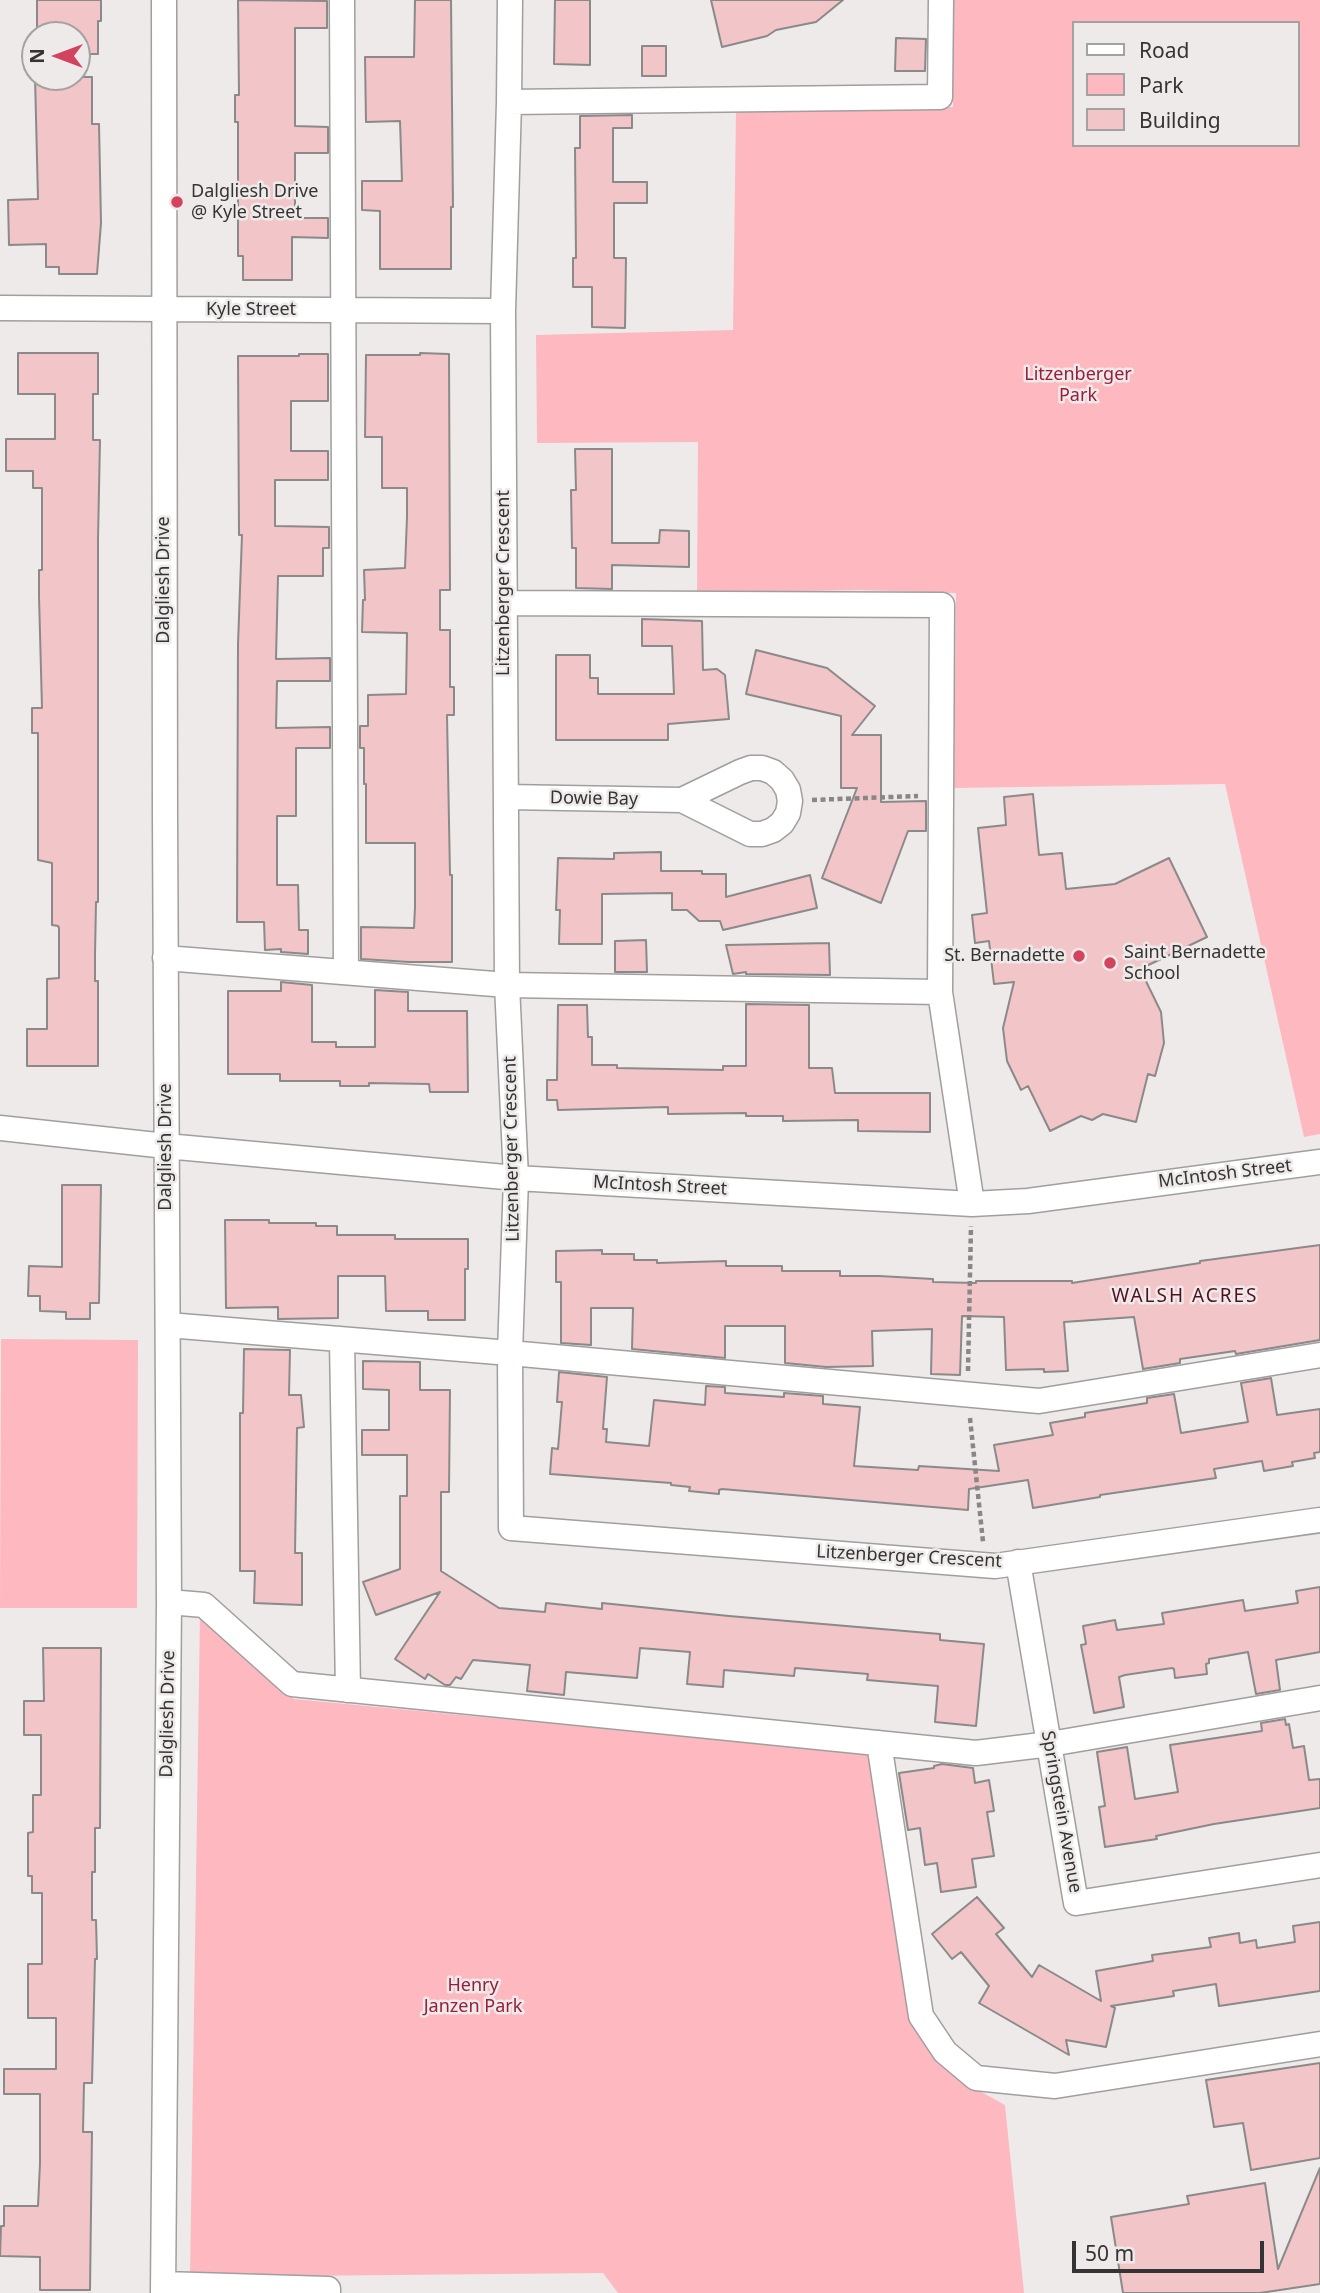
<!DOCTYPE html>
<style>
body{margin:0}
#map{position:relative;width:1320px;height:2293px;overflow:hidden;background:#eeeaea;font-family:"Noto Sans",sans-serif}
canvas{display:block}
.legend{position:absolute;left:1072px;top:21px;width:228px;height:126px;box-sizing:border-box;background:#eeeaea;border:2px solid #a4a1a1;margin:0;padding:9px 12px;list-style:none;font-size:21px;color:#353333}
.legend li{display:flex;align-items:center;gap:14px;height:35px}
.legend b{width:35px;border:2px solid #a4a1a1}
.north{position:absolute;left:21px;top:21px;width:70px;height:70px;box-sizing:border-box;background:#eeeaea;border:2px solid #a4a1a1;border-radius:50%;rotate:270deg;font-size:19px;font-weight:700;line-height:28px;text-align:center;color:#353333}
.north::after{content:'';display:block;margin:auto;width:24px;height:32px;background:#d3435f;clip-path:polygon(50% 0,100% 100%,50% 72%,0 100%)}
.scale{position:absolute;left:1072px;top:2241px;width:192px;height:32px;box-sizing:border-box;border:4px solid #353333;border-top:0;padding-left:9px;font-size:21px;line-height:24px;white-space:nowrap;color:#353333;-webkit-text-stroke:5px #eeeaea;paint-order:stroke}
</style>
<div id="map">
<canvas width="1320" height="2293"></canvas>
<ul class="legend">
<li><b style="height:9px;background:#fff"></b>Road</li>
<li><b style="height:19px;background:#fdb9bf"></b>Park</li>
<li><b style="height:19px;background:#f2c5c9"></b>Building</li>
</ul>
<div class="north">N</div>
<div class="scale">50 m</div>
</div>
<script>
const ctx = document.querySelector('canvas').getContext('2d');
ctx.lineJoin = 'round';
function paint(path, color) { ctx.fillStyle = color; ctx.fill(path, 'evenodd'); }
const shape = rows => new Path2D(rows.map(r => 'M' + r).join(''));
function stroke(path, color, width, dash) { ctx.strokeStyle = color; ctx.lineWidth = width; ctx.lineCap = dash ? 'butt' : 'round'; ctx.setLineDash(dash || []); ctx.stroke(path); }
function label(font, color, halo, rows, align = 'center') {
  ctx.font = font + ' "Noto Sans",sans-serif'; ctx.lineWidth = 5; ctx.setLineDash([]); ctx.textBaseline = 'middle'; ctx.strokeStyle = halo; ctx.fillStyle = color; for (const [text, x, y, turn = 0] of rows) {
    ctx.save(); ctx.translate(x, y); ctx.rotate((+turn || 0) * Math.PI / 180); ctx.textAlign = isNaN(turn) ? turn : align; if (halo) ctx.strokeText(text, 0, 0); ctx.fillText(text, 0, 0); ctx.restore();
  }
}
paint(shape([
 [953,0,1320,0,1320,1134,1304,1137,1225,784,954,788,956,593,860,590,697,593,698,442,537,443,536,335,733,330,736,110,953,107],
 [1073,23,1297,23,1297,145,1073,145],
 [1,1339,138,1340,137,1608,0,1608],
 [200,1614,294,1699,868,1754,912,2026,967,2084,1005,2105,1024,2293,618,2293,603,2273,190,2277]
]), '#fdb9bf');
const building = shape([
 [37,0,101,0,101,21,98,21,98,54,77,54,77,35,37,35,37,0],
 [238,0,327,1,327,28,295,28,295,126,328,127,328,153,295,153,295,218,328,218,328,238,292,237,292,280,243,280,243,256,238,256,238,122,235,122,235,95,239,95,238,0],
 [415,0,451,0,453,207,451,207,451,269,380,269,380,211,362,210,362,181,402,181,400,121,366,122,365,57,414,57,415,0],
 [555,0,590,0,590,65,554,64,555,0],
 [711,0,843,0,816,22,776,30,767,36,722,47,711,0],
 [896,38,926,39,925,71,895,71,896,38],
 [642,46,666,46,666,76,642,76,642,46],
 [35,77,92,77,92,124,99,124,101,223,97,274,59,274,59,267,46,267,46,244,9,245,8,200,38,199,35,77],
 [632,115,632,128,613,128,613,182,647,182,647,203,614,203,614,258,626,258,625,328,592,327,592,287,573,287,573,258,576,258,575,148,580,148,580,116,632,115],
 [18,353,98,353,98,394,93,394,93,440,100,440,98,539,98,902,96,902,95,955,95,981,98,981,98,1066,27,1066,27,1029,47,1029,47,979,59,978,59,928,58,926,52,925,52,863,38,860,38,733,32,733,32,708,42,708,39,596,39,570,42,570,42,488,33,488,33,471,6,471,6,439,55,439,55,394,18,394,18,353],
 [420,353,449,354,450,590,440,590,440,630,450,630,450,687,454,687,454,715,447,715,450,875,452,875,452,962,409,962,361,959,361,927,414,928,415,907,415,843,366,843,366,784,364,784,364,748,360,748,360,726,368,726,368,695,406,694,407,633,362,632,363,600,365,600,364,570,405,568,407,517,407,488,382,488,382,437,365,437,366,355,420,355,420,353],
 [299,354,328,354,328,401,291,401,291,451,328,451,328,480,275,480,275,526,329,527,329,548,323,548,323,576,278,576,276,659,330,658,330,681,277,681,276,728,330,727,330,748,296,748,296,816,277,816,277,885,298,885,299,930,308,930,308,954,281,952,281,949,265,950,264,922,237,922,238,644,242,535,239,535,238,356,299,356,299,354],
 [575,449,612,449,612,543,659,543,660,530,689,531,689,567,612,565,612,589,576,588,576,548,572,548,571,490,576,490,575,449],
 [642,619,702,621,703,670,717,669,725,675,729,719,668,724,668,740,556,740,556,655,590,655,590,678,598,678,598,694,674,694,672,646,642,646,642,619],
 [756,650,827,668,875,706,852,735,881,735,881,802,926,801,926,831,908,831,881,903,822,878,857,788,841,788,841,716,746,694,756,650],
 [1033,794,1039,855,1062,853,1066,889,1115,884,1169,858,1207,937,1140,969,1161,1012,1164,1043,1155,1076,1148,1074,1136,1122,1103,1114,1092,1120,1081,1116,1050,1131,1028,1086,1021,1090,1007,1061,1003,1028,1014,982,994,984,989,941,975,943,972,915,987,913,978,828,1006,825,1004,797,1033,794],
 [661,852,661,871,702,871,702,874,726,874,726,897,810,875,817,908,723,930,720,921,699,921,687,910,672,910,672,893,602,894,602,944,559,944,560,910,556,910,558,858,614,859,614,853,661,852],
 [646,940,647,972,615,972,615,941,646,940],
 [829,943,830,975,746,974,746,972,733,974,726,945,829,943],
 [281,982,312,985,312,1042,336,1042,336,1047,375,1047,375,990,408,992,408,1011,467,1011,468,1092,430,1092,429,1084,369,1083,369,1086,340,1086,340,1081,280,1081,280,1074,228,1074,228,991,281,991,281,982],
 [746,1004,809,1005,809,1068,832,1068,835,1093,930,1093,930,1132,858,1131,858,1120,783,1121,783,1116,746,1116,746,1113,668,1114,668,1107,558,1110,557,1100,547,1100,547,1080,557,1080,558,1005,587,1005,588,1037,592,1037,592,1065,617,1065,617,1068,723,1070,723,1066,746,1066,746,1004],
 [62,1185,101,1185,99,1303,90,1303,90,1319,66,1319,66,1312,40,1311,40,1296,28,1296,29,1266,62,1267,62,1185],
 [225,1220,269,1220,269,1223,316,1223,316,1226,337,1226,337,1235,395,1235,395,1239,468,1239,468,1269,465,1269,465,1320,428,1320,428,1311,386,1311,385,1276,338,1276,338,1318,278,1319,278,1307,226,1308,225,1220],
 [1320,1245,1320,1340,1236,1354,1235,1351,1180,1359,1180,1363,1143,1369,1134,1317,1064,1322,1068,1371,1044,1372,1044,1369,1006,1370,1004,1317,962,1316,960,1375,931,1374,932,1329,872,1331,873,1366,826,1367,785,1363,785,1326,725,1326,725,1358,632,1349,633,1308,591,1308,591,1345,561,1343,561,1282,556,1282,556,1251,602,1250,602,1254,634,1254,634,1260,657,1260,657,1263,726,1261,726,1266,782,1266,782,1271,840,1271,840,1276,879,1276,933,1279,933,1282,976,1283,976,1281,1072,1281,1072,1283,1200,1263,1200,1261,1320,1245],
 [244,1349,290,1350,289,1395,301,1395,304,1427,297,1428,295,1553,302,1553,302,1605,254,1603,255,1571,240,1571,240,1413,243,1413,244,1349],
 [363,1361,420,1362,420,1390,450,1390,449,1492,441,1492,441,1571,499,1608,545,1612,546,1603,602,1609,602,1603,729,1616,940,1634,940,1640,984,1644,976,1726,935,1722,938,1686,867,1680,868,1674,795,1668,794,1676,724,1670,723,1687,687,1684,690,1652,640,1648,637,1678,566,1672,564,1695,527,1691,530,1665,473,1660,461,1679,456,1677,450,1685,445,1685,428,1674,425,1679,395,1659,440,1592,376,1615,363,1582,400,1569,400,1496,407,1496,407,1455,362,1455,362,1430,389,1430,389,1390,363,1389,363,1361],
 [559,1372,607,1377,603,1429,607,1429,606,1442,649,1446,654,1400,705,1405,706,1386,725,1387,725,1393,784,1397,784,1393,823,1396,823,1404,860,1407,854,1466,918,1470,919,1466,999,1471,994,1445,1053,1435,1050,1423,1085,1417,1085,1413,1147,1403,1147,1398,1174,1394,1181,1433,1248,1422,1241,1383,1271,1378,1277,1415,1320,1409,1320,1452,1314,1453,1315,1458,1292,1462,1293,1466,1264,1471,1262,1461,1214,1469,1216,1478,1100,1495,1100,1497,1033,1508,1028,1480,969,1489,968,1510,722,1489,719,1490,719,1494,689,1491,690,1487,671,1485,671,1483,550,1474,552,1448,558,1449,562,1402,557,1402,559,1372],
 [1320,1587,1320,1652,1276,1660,1280,1690,1256,1694,1248,1652,1209,1659,1209,1663,1206,1664,1207,1674,1175,1678,1174,1669,1172,1668,1125,1675,1119,1677,1124,1707,1094,1713,1081,1645,1086,1644,1083,1626,1115,1620,1117,1630,1164,1624,1162,1613,1243,1600,1245,1611,1298,1603,1296,1591,1320,1587],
 [43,1648,101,1648,100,1828,95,1828,95,1872,92,1872,92,1920,96,1920,97,1959,95,1959,92,2083,84,2083,83,2132,92,2132,90,2290,40,2290,40,2257,0,2256,1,2226,4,2226,4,2206,38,2206,40,2163,40,2094,4,2094,4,2069,56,2069,56,2018,28,2018,28,1964,42,1964,42,1893,32,1893,32,1876,28,1876,28,1833,33,1832,33,1795,41,1795,41,1735,24,1735,24,1701,44,1701,43,1648],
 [1285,1719,1286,1725,1289,1724,1293,1748,1304,1746,1309,1780,1320,1779,1320,1808,1214,1824,1156,1836,1157,1839,1105,1847,1099,1807,1105,1806,1097,1752,1127,1747,1135,1799,1178,1792,1170,1745,1262,1731,1261,1723,1285,1719],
 [942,1764,973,1768,975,1783,989,1780,994,1811,987,1812,994,1856,972,1859,976,1887,941,1892,937,1863,925,1865,920,1828,908,1830,899,1773,934,1768,934,1766,942,1764],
 [977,1897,1004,1928,996,1934,1032,1977,1039,1965,1101,2001,1096,1971,1153,1961,1152,1955,1211,1947,1209,1938,1239,1933,1240,1943,1256,1940,1257,1948,1295,1942,1293,1926,1320,1922,1320,1991,1219,2006,1216,1984,1173,1991,1174,1996,1111,2006,1115,2008,1106,2047,1066,2040,1069,2055,979,2003,989,1986,961,1952,952,1959,932,1934,977,1897],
 [1320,2063,1320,2158,1251,2170,1243,2123,1214,2127,1206,2080,1320,2063],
 [1320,2168,1320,2284,1260,2293,1123,2293,1111,2217,1189,2204,1187,2196,1265,2183,1278,2269,1320,2168]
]);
paint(building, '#f2c5c9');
stroke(building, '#8c8989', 2);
const minor = shape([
 [342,0,346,971],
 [510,0,509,102,503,311,507,985,516,1178,510,1353,511,1528,995,1566,1320,1520],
 [509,102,940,97,941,0],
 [0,308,503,311],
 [505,603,942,605,940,992,972,1204],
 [506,797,682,800,750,834,762,834,773,830,782,823,788,813,790,801,788,790,782,780,773,772,762,768,751,768,740,772,682,800],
 [165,958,507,985,940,992],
 [0,1128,166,1146,516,1178,972,1204,1028,1201,1320,1162],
 [168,1325,510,1353,1039,1401,1320,1355],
 [342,1341,348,1690],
 [1018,1562,1076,1903,1320,1865],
 [169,1602,204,1605,292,1684,976,1753,1050,1744,1320,1698],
 [879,1743,921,2016,945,2052,976,2078,1055,2086,1320,2044],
 [163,2284,328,2289,328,2293],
 [163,2293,169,1602,165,817,164,0]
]);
stroke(minor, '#a19e9e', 27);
stroke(shape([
 [812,800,918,796],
 [968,1371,971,1226],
 [970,1418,983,1542]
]), '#898686', 4.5, [5, 3.5]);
stroke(minor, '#fff', 24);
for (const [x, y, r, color] of [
 [177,202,7,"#d3435f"],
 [1079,956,7,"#d3435f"],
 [1110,963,7,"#d3435f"]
]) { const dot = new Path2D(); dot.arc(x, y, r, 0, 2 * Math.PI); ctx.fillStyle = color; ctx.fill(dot); stroke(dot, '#eeeaea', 2.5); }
label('18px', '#353333', '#eeeaea', [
 ["Dalgliesh Drive",191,192],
 ["@ Kyle Street",191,213],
 ["Saint Bernadette",1124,953],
 ["School",1124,974],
 ["St. Bernadette",1065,956,"right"]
], 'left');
label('18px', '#353333', '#eeeaea', [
 ["Kyle Street",251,310],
 ["Dalgliesh Drive",164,580,-90],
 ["Litzenberger Crescent",504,583,-90],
 ["Dowie Bay",594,799,1],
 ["Dalgliesh Drive",166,1147,-90],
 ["Litzenberger Crescent",512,1149,-91],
 ["McIntosh Street",1225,1174,-7],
 ["McIntosh Street",660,1186,3],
 ["Litzenberger Crescent",909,1557,3],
 ["Dalgliesh Drive",168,1714,-89],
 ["Springstein Avenue",1061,1812,80]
]);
label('18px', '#991d3c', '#eeeaea', [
 ["Litzenberger",1078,375],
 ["Park",1078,396],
 ["Henry",473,1986],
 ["Janzen Park",473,2007]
]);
ctx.letterSpacing = '2px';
label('19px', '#540f1f', '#eeeaea', [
 ["WALSH ACRES",1185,1297]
]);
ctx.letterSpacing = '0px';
</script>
